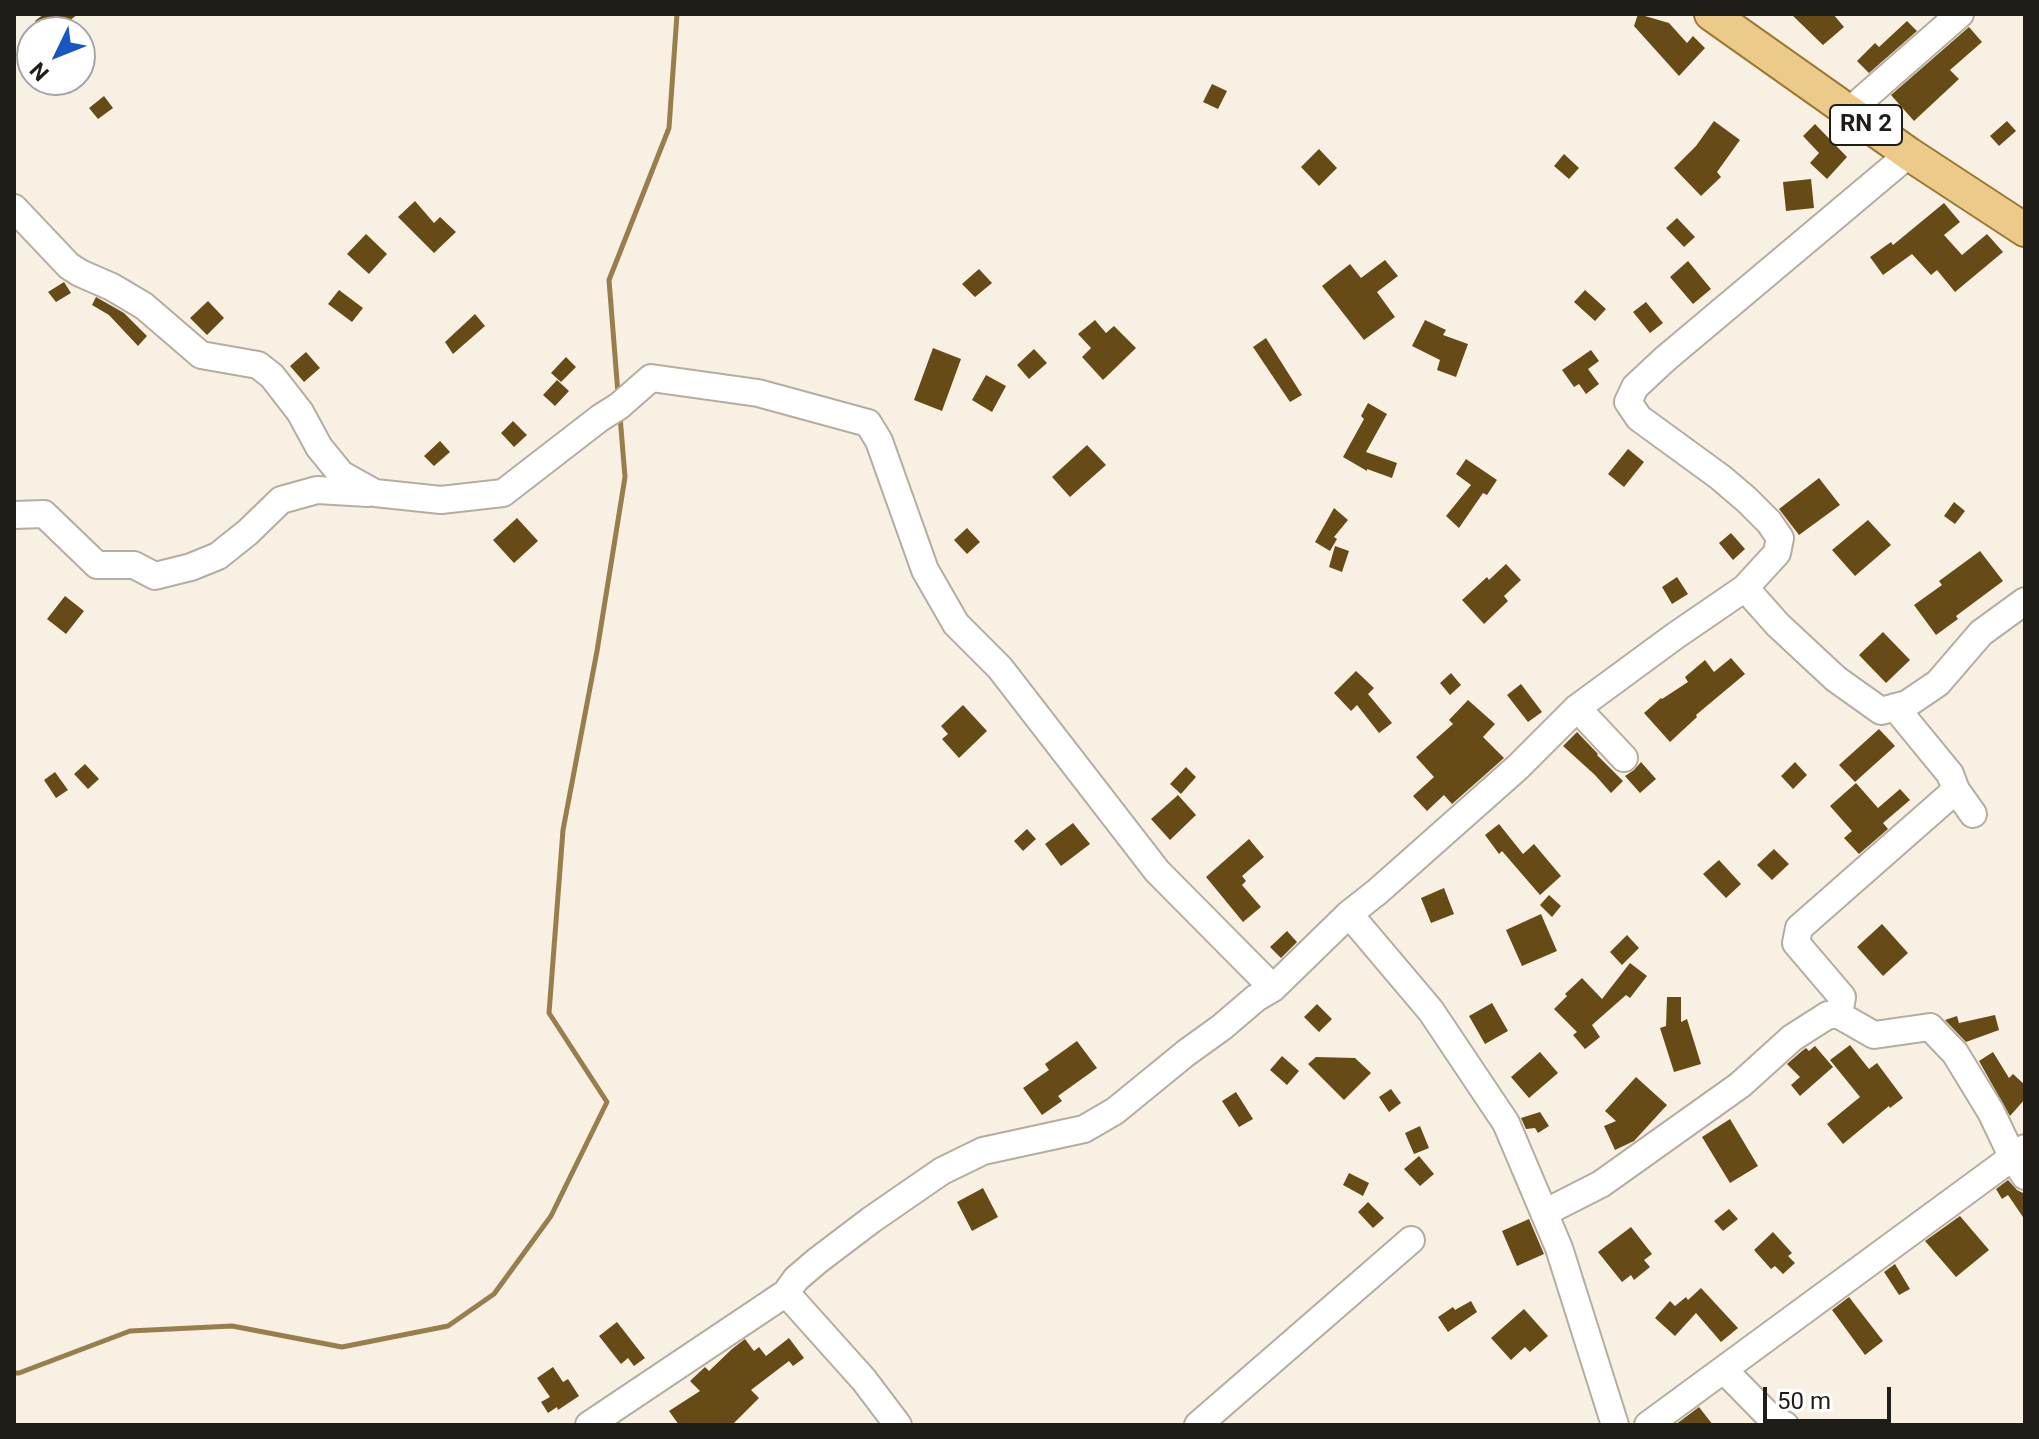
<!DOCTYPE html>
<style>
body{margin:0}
#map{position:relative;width:2039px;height:1439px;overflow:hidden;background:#f8f0e3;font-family:Roboto,sans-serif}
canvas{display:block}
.frame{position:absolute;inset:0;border:16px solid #201d18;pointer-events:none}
.north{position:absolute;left:16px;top:16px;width:80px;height:80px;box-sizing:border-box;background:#fff;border:2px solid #a6a5a3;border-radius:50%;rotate:227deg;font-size:22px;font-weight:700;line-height:32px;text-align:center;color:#201d18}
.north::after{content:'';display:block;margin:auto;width:28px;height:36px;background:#1856c2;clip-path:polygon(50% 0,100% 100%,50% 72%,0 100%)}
.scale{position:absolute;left:1763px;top:1387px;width:128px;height:36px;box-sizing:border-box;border:4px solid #201d18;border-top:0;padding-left:10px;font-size:24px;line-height:28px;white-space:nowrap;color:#201d18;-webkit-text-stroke:6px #fff;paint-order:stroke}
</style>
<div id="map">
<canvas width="2039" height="1439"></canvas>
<div class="frame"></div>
<div class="north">N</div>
<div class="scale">50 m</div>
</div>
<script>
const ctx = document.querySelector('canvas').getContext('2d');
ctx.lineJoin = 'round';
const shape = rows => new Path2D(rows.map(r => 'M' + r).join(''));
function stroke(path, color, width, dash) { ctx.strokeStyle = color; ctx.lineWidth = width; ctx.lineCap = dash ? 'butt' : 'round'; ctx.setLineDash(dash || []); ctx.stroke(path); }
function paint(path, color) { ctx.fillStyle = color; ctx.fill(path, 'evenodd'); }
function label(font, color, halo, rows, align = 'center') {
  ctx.font = font + ' Roboto,sans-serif'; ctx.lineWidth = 8; ctx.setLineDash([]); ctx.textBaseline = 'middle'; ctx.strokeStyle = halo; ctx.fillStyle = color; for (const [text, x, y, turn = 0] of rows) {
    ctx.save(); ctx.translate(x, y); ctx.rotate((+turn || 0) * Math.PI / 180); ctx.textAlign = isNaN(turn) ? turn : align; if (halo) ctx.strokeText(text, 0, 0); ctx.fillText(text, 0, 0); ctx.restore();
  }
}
stroke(shape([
 [618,394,609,280,669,128,677,14],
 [14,1373,19,1373,130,1331,232,1326,342,1347,448,1326,494,1294,551,1216,607,1102,549,1013,563,830,597,651,625,477,620,416]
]), '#997e4d', 5);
paint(shape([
 [44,14,78,14,55,32,43,32,35,21],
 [1638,14,1669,23,1687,43,1693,36,1705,48,1679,76,1634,26],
 [1791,14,1833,14,1844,27,1823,45],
 [1907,21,1917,31,1869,73,1857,61,1875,43,1879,47],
 [1969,27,1982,42,1950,70,1959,79,1914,121,1891,95],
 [1212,84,1227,91,1218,109,1203,102],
 [104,96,113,108,98,119,89,108],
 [1714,121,1740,140,1717,172,1721,177,1701,196,1674,168,1696,146],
 [2007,121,2016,131,1999,146,1990,136],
 [1815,124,1847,157,1827,179,1810,163,1819,153,1803,136],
 [1319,149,1337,168,1319,186,1301,167],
 [1564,154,1579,168,1569,179,1554,166],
 [1811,179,1814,208,1786,211,1783,182],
 [415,201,434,223,440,217,456,232,434,253,398,217],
 [1944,203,1960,222,1944,235,1962,255,1987,234,2003,252,1955,292,1937,270,1931,275,1912,254,1883,275,1870,257,1891,242,1893,245],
 [1677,218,1695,237,1684,247,1666,228],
 [366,234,387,254,369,274,347,254],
 [1385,260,1398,276,1377,292,1395,317,1364,340,1322,286,1350,264,1361,278],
 [1688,261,1711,289,1693,304,1670,277],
 [979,269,992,283,975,297,962,284],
 [64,282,71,293,56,302,48,292],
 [339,290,363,308,352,322,328,304],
 [1585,290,1606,309,1595,321,1574,302],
 [96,297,124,313,147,336,138,346,109,315,92,305],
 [208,301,224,318,207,335,190,318],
 [1646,302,1663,323,1650,333,1633,312],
 [475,314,485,326,453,354,445,342],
 [1095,320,1106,333,1114,326,1136,348,1103,380,1082,357,1091,348,1078,334],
 [1425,320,1446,330,1443,335,1468,344,1456,377,1437,370,1440,360,1412,346],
 [1266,338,1302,395,1290,402,1253,347],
 [933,348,961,359,942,411,914,400],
 [1034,349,1047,363,1029,379,1017,365],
 [1591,350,1599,361,1588,369,1599,384,1586,394,1579,384,1574,387,1562,370],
 [306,352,320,368,304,382,290,366],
 [566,357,576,367,561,382,551,373],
 [986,375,1006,386,992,412,972,400],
 [557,380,569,391,555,406,543,395],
 [1368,403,1387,414,1366,452,1397,463,1392,478,1367,469,1367,471,1343,457,1364,419,1361,416],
 [513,421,527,435,514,447,501,433],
 [440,441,450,452,434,466,424,456],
 [1087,445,1106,465,1070,497,1052,477],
 [1628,449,1644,462,1624,487,1608,474],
 [1466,459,1497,480,1487,495,1483,493,1459,528,1446,516,1471,485,1456,474],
 [1819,478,1840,505,1799,535,1779,509],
 [1954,502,1965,511,1955,524,1944,516],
 [1334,508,1348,520,1334,537,1337,539,1330,551,1315,542],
 [517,518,538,541,514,563,493,540],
 [1868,520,1891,545,1855,576,1832,550],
 [967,528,980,542,967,554,954,540],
 [1731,533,1745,549,1733,560,1719,543],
 [1335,546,1349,551,1342,572,1329,567],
 [1980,551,2003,581,1956,616,1958,619,1936,635,1914,605,1942,585,1939,581],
 [1506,564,1521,580,1504,596,1508,601,1484,624,1462,600,1487,577,1489,580],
 [1677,577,1688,594,1672,604,1662,587],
 [65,596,84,611,66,634,47,619],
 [1883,632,1910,660,1886,683,1859,655],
 [1731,658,1745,674,1696,715,1697,717,1670,742,1644,713,1661,698,1662,699,1688,682,1685,677,1705,660,1714,672],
 [1356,671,1374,688,1368,694,1392,723,1379,733,1357,705,1351,711,1334,693],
 [1451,673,1461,685,1450,695,1440,683],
 [1521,684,1542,712,1528,722,1507,695],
 [1468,700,1495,724,1483,737,1504,758,1452,804,1444,795,1427,811,1413,796,1434,777,1416,757,1453,724,1449,720],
 [963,705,987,731,959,758,942,739,948,734,941,726],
 [1879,729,1895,746,1855,782,1839,765],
 [1577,732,1598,754,1597,755,1623,781,1611,793,1595,775,1563,746],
 [1641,762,1656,779,1640,793,1625,776,1634,770],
 [1795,762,1807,775,1793,789,1781,776],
 [85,764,99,779,88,789,74,774],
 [1186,767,1196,777,1181,794,1170,784],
 [55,772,68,790,56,798,44,780],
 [1856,783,1878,808,1900,789,1910,800,1883,823,1888,829,1859,854,1844,838,1852,831,1830,806],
 [1178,795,1196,815,1170,840,1151,819],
 [1073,823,1090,844,1061,866,1045,844],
 [1499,824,1523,854,1534,844,1561,876,1540,895,1502,851,1499,854,1485,835],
 [1027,829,1036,839,1023,851,1014,841],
 [1249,839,1264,857,1242,876,1246,881,1242,885,1261,907,1243,922,1206,877],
 [1774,849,1789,864,1772,880,1757,865],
 [1719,860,1741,884,1726,898,1703,874],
 [1444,888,1454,914,1431,923,1421,898],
 [1549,895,1561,906,1552,917,1540,905],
 [1541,914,1557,951,1522,966,1506,930],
 [1882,924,1908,953,1883,976,1857,947],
 [1287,931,1297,942,1281,958,1270,947],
 [1627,935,1639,948,1622,965,1610,952],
 [1630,963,1647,976,1630,998,1626,995,1592,1025,1600,1037,1585,1049,1573,1035,1577,1032,1554,1009,1567,996,1565,994,1582,978,1602,999],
 [1667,997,1681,997,1681,1022,1687,1019,1701,1064,1674,1072,1660,1028,1666,1026],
 [1492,1003,1508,1031,1485,1044,1469,1016],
 [1317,1004,1332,1019,1319,1032,1304,1017],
 [1995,1015,1999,1030,1966,1042,1945,1020,1957,1016,1959,1023],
 [1077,1041,1097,1068,1058,1096,1062,1101,1042,1115,1023,1088,1049,1070,1045,1064],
 [1850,1045,1869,1069,1877,1063,1903,1098,1890,1108,1889,1106,1843,1144,1827,1124,1860,1097,1830,1060],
 [1815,1046,1833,1067,1800,1096,1791,1085,1800,1077,1787,1064,1802,1051,1806,1048,1809,1051],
 [1540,1052,1558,1073,1529,1098,1511,1077],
 [1993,1052,2009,1078,2013,1074,2025,1085,2025,1099,2010,1116,1979,1061],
 [1282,1056,1299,1071,1287,1085,1270,1070],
 [1316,1057,1355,1058,1371,1073,1344,1100,1308,1064],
 [1636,1077,1667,1105,1634,1141,1615,1150,1604,1126,1616,1121,1605,1111],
 [1391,1089,1401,1103,1389,1112,1379,1097],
 [1236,1092,1253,1119,1239,1127,1222,1101],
 [1540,1112,1549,1126,1538,1133,1535,1128,1526,1129,1521,1118],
 [1730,1119,1758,1166,1730,1183,1702,1137],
 [1420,1126,1429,1148,1414,1154,1405,1133],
 [1419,1156,1434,1174,1420,1186,1404,1169],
 [1349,1173,1369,1183,1363,1196,1343,1185],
 [2008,1180,2017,1190,2025,1194,2025,1220,2008,1195,2002,1199,1996,1189],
 [983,1188,998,1217,972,1231,957,1202],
 [1368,1202,1384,1218,1373,1228,1358,1212],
 [1729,1209,1738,1219,1723,1231,1714,1221],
 [1960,1216,1989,1250,1956,1277,1925,1241],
 [1529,1219,1544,1254,1517,1266,1502,1231],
 [1631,1227,1652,1254,1644,1260,1650,1267,1634,1280,1631,1275,1622,1282,1598,1252],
 [1773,1232,1792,1253,1788,1256,1795,1263,1783,1274,1775,1266,1771,1269,1754,1250],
 [1895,1264,1910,1289,1899,1295,1884,1272],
 [1701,1288,1738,1328,1721,1342,1696,1313,1675,1336,1655,1318,1670,1301,1675,1306,1686,1297,1688,1300],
 [1849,1297,1883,1341,1865,1355,1832,1310],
 [1471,1301,1477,1312,1448,1332,1438,1317,1453,1307,1455,1310],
 [1524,1309,1548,1336,1530,1352,1525,1347,1511,1360,1491,1338],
 [617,1322,645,1358,634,1366,628,1358,621,1364,599,1336],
 [789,1338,804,1358,793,1366,789,1361,751,1390,759,1398,732,1425,679,1425,669,1411,700,1391,690,1381,705,1367,709,1371,732,1349,745,1339,754,1351,759,1347,766,1356],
 [553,1367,563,1382,568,1379,579,1396,558,1410,557,1407,548,1413,541,1402,550,1397,537,1378],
 [1699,1407,1713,1425,1675,1425]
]), '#664b16');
const minor = shape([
 [1848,112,1960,14],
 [14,208,69,266,80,273,112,287,144,306,201,355,258,365,272,376,300,412,319,447,341,474,375,493,441,500,503,493,600,418,619,406,651,378,758,393,868,423,879,441,925,570,956,624,1000,668,1157,871,1273,988],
 [14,515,44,514,97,565,134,565,155,576,191,567,218,556,248,532,281,500,317,490,368,493],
 [1745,588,1778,625,1836,679,1881,711,1907,704,1938,683,1981,633,2025,601],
 [1895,707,1950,774,1956,790,1973,814],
 [1577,708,1624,758],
 [1349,914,1431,1011,1506,1123,1559,1248,1615,1425],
 [1839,1015,1842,997,1796,943,1799,928,1956,790],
 [1544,1213,1601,1184,1740,1085,1792,1038,1828,1015,1839,1015,1874,1035,1930,1027,1955,1053,1991,1112,2013,1158,2025,1176],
 [786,1293,864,1380,898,1425],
 [1724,1370,1772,1419,1785,1425],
 [589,1425,786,1293,796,1279,817,1261,871,1220,942,1171,983,1151,1084,1129,1115,1111,1186,1053,1222,1027,1256,998,1273,988,1349,914,1377,892,1518,767,1577,708,1675,636,1745,588,1777,553,1780,538,1769,522,1747,500,1720,477,1639,418,1628,402,1635,387,1665,359,1909,154],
 [1198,1425,1411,1240],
 [1648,1425,2025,1148]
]);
const major = shape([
 [1711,14,1909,154,2025,230]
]);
stroke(minor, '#b4ada0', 30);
stroke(major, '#9c772f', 36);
stroke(minor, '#fff', 26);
stroke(major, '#ebca8a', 32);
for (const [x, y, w] of [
 [1866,125,72]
]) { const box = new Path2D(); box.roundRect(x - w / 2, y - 20, w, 40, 6); ctx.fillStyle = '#fff'; ctx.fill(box); stroke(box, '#201d18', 2); }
label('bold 24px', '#201d18', null, [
 ["RN 2",1866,125]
]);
</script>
